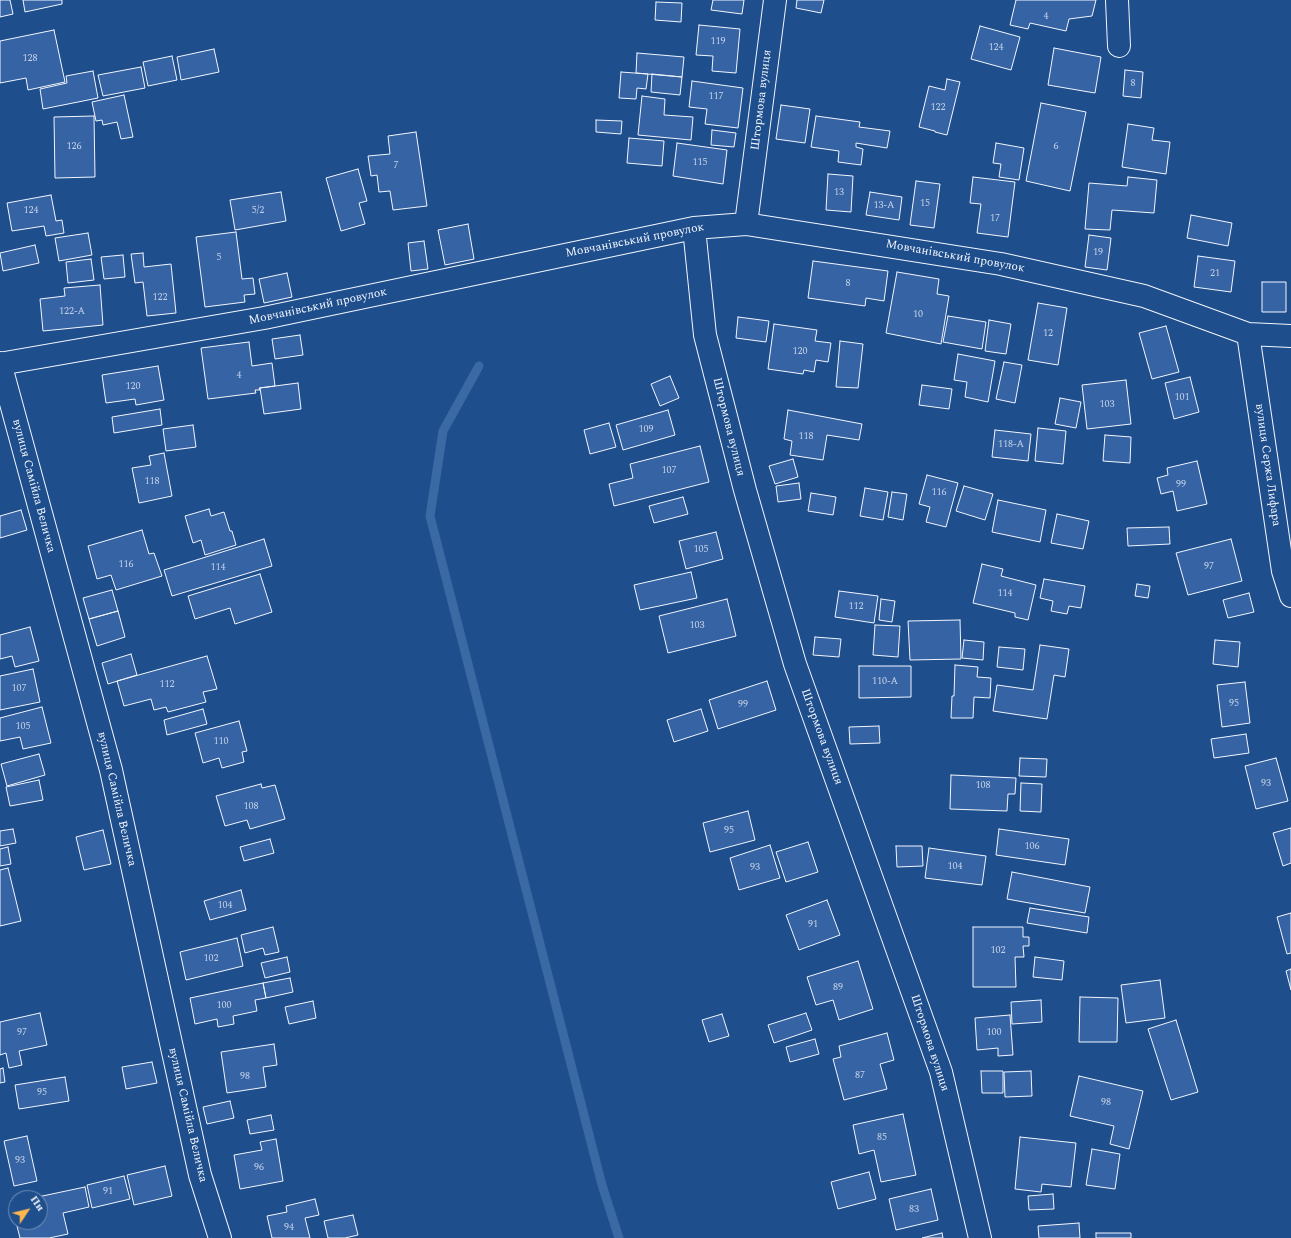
<!DOCTYPE html>
<meta charset="utf-8">
<style>
body{margin:0}
#map{position:relative;width:1291px;height:1238px;overflow:hidden;background:#1f4e8c;font-family:Spectral,serif}
canvas{display:block}
.north{position:absolute;left:8px;top:1190px;width:40px;height:40px;box-sizing:border-box;background:#1f4e8c;border:1px solid #7391ba;border-radius:50%;rotate:55deg;font-size:11px;font-weight:700;line-height:16px;text-align:center;color:#f2f6ff}
.north::after{content:'';display:block;margin:auto;width:14px;height:18px;background:#ffb74d;clip-path:polygon(50% 0,100% 100%,50% 72%,0 100%)}
</style>
<div id="map">
<canvas width="1291" height="1238"></canvas>
<div class="north">Пн</div>
</div>
<script>
const ctx = document.querySelector('canvas').getContext('2d');
ctx.lineJoin = 'round';
const shape = rows => new Path2D(rows.map(r => 'M' + r).join(''));
function stroke(path, color, width, dash) { ctx.strokeStyle = color; ctx.lineWidth = width; ctx.lineCap = dash ? 'butt' : 'round'; ctx.setLineDash(dash || []); ctx.stroke(path); }
function paint(path, color) { ctx.fillStyle = color; ctx.fill(path, 'evenodd'); }
function label(font, color, halo, rows, align = 'center') {
  ctx.font = font + ' Spectral,serif'; ctx.lineWidth = 3; ctx.setLineDash([]); ctx.textBaseline = 'middle'; ctx.strokeStyle = halo; ctx.fillStyle = color; for (const [text, x, y, turn = 0] of rows) {
    ctx.save(); ctx.translate(x, y); ctx.rotate((+turn || 0) * Math.PI / 180); ctx.textAlign = isNaN(turn) ? turn : align; if (halo) ctx.strokeText(text, 0, 0); ctx.fillText(text, 0, 0); ctx.restore();
  }
}
stroke(shape([
 [479,366,443,431,430,516,602,1185,619,1238]
]), '#3b69a3', 9);
const building = shape([
 [0,0,10,0,13,14,0,17,0,0],
 [23,0,62,0,62,4,25,12,23,0],
 [713,0,744,0,742,14,711,10,713,0],
 [797,0,824,0,821,13,796,8,797,0],
 [1016,0,1096,0,1092,16,1069,19,1066,31,1030,23,1028,29,1010,25,1016,0],
 [656,2,682,3,681,22,655,20,656,2],
 [699,25,740,29,736,73,712,71,713,56,696,55,699,25],
 [980,26,1020,37,1011,70,971,59,980,26],
 [54,30,65,82,28,90,26,78,0,83,0,41,54,30],
 [1054,48,1101,57,1095,93,1048,85,1054,48],
 [214,49,219,72,181,80,177,57,214,49],
 [637,53,684,57,682,77,636,73,637,53],
 [172,56,177,80,148,86,143,62,172,56],
 [141,67,145,88,103,96,98,75,141,67],
 [1125,70,1143,72,1141,98,1123,96,1125,70],
 [93,71,98,98,43,109,40,89,67,83,66,76,93,71],
 [621,72,648,74,646,89,637,88,636,99,619,98,621,72],
 [652,74,682,77,680,95,651,92,652,74],
 [947,79,960,82,947,135,935,132,935,131,919,127,929,86,945,90,947,79],
 [692,81,743,88,738,128,705,124,707,109,689,107,692,81],
 [124,95,133,137,121,139,117,122,103,125,102,120,96,121,92,102,124,95],
 [642,96,665,99,664,115,693,117,691,140,638,135,642,96],
 [1041,103,1086,112,1070,191,1026,181,1041,103],
 [781,105,810,109,805,143,776,139,781,105],
 [94,116,95,177,55,178,54,117,94,116],
 [816,116,860,122,859,127,890,131,887,148,856,143,856,147,863,149,861,165,838,162,839,151,811,147,816,116],
 [596,120,622,121,621,134,596,132,596,120],
 [1128,124,1154,128,1152,140,1170,142,1166,174,1122,167,1128,124],
 [712,130,736,133,734,147,711,145,712,130],
 [416,132,427,206,393,210,390,191,379,192,377,175,371,176,368,156,390,154,388,136,416,132],
 [629,138,664,141,662,166,627,163,629,138],
 [677,143,727,150,723,184,673,176,677,143],
 [996,143,1024,148,1019,180,999,177,1001,164,993,163,996,143],
 [358,169,367,201,359,203,365,224,341,231,326,178,358,169],
 [828,174,853,176,851,212,826,210,828,174],
 [973,177,1015,182,1008,237,977,233,981,204,970,203,973,177],
 [1128,177,1157,180,1154,213,1112,210,1110,230,1085,229,1089,183,1127,186,1128,177],
 [916,181,940,184,934,228,910,225,916,181],
 [281,192,286,221,235,230,230,200,281,192],
 [870,192,902,197,899,220,866,215,870,192],
 [51,195,56,221,62,220,64,233,46,236,44,226,12,231,7,203,51,195],
 [1191,215,1232,223,1228,246,1187,238,1191,215],
 [468,224,474,259,445,265,438,230,468,224],
 [236,232,242,279,253,278,255,294,244,295,245,302,205,307,196,237,236,232],
 [88,233,92,255,59,261,55,238,88,233],
 [1089,235,1111,238,1107,270,1085,267,1089,235],
 [424,241,428,269,411,271,408,243,424,241],
 [35,245,39,263,3,271,0,253,35,245],
 [143,253,144,267,171,264,176,313,147,316,143,282,135,283,131,254,143,253],
 [123,255,125,277,104,279,101,257,123,255],
 [1198,256,1235,261,1231,292,1194,287,1198,256],
 [91,259,94,280,68,283,66,262,91,259],
 [813,261,888,271,884,301,866,298,865,306,808,298,813,261],
 [897,272,939,279,937,294,949,296,941,344,886,333,897,272],
 [287,273,292,297,264,303,259,279,287,273],
 [1262,282,1286,282,1286,312,1262,312,1262,282],
 [100,285,103,325,43,331,40,299,65,296,64,288,100,285],
 [1038,303,1067,308,1058,365,1028,360,1038,303],
 [948,316,986,322,982,349,943,342,948,316],
 [738,317,769,321,766,342,736,338,738,317],
 [989,320,1011,324,1006,354,985,351,989,320],
 [774,324,817,330,815,341,831,343,828,362,816,360,814,372,804,370,803,374,768,369,774,324],
 [1166,326,1179,372,1152,379,1139,333,1166,326],
 [300,335,303,355,275,359,272,339,300,335],
 [840,341,863,344,858,388,836,387,840,341],
 [249,342,252,366,272,363,275,386,259,388,260,390,255,390,256,393,208,399,201,348,249,342],
 [958,354,995,361,988,402,965,397,967,382,954,380,958,354],
 [1004,362,1022,365,1015,403,996,399,1004,362],
 [158,366,164,400,136,405,135,399,106,403,102,375,158,366],
 [670,376,679,398,660,406,651,384,670,376],
 [1190,377,1199,412,1174,419,1165,383,1190,377],
 [1126,380,1131,424,1087,429,1082,385,1126,380],
 [298,383,301,409,264,414,260,388,298,383],
 [922,385,952,389,949,409,919,405,922,385],
 [1060,398,1081,402,1076,428,1055,424,1060,398],
 [160,409,162,425,114,433,112,417,160,409],
 [668,410,675,435,623,450,616,425,668,410],
 [788,410,862,424,859,440,827,435,823,460,790,455,792,441,784,439,788,410],
 [609,423,616,447,590,454,584,430,609,423],
 [193,425,196,447,166,451,163,429,193,425],
 [1038,428,1066,431,1063,464,1035,461,1038,428],
 [995,430,1031,434,1028,461,992,457,995,430],
 [1105,435,1131,437,1130,463,1103,461,1105,435],
 [700,446,709,482,614,506,609,484,633,478,630,464,700,446],
 [164,453,172,496,139,503,132,468,151,465,149,456,164,453],
 [793,459,798,477,775,484,769,466,793,459],
 [1197,461,1207,504,1177,511,1173,491,1161,494,1157,478,1168,475,1167,468,1197,461],
 [927,475,958,483,946,527,926,522,930,507,919,504,927,475],
 [799,483,801,499,778,502,776,486,799,483],
 [964,486,993,494,985,520,956,511,964,486],
 [865,488,888,492,883,520,860,516,865,488],
 [892,492,907,494,903,520,888,517,892,492],
 [811,493,836,497,833,515,808,511,811,493],
 [683,497,688,514,654,523,649,506,683,497],
 [998,500,1046,510,1040,542,992,532,998,500],
 [209,509,211,516,224,512,230,531,232,531,236,545,205,555,201,540,193,543,185,516,209,509],
 [21,510,27,530,0,538,0,516,21,510],
 [1057,514,1089,521,1083,549,1051,543,1057,514],
 [1169,527,1170,544,1128,546,1127,528,1169,527],
 [142,530,149,554,154,553,162,576,116,590,111,575,97,579,88,546,142,530],
 [716,532,723,559,686,569,679,541,716,532],
 [264,539,272,566,172,596,164,570,264,539],
 [1231,539,1242,581,1188,595,1176,553,1231,539],
 [982,564,1003,569,1001,576,1036,585,1028,620,1015,617,1015,613,973,603,982,564],
 [691,572,697,598,640,610,634,585,691,572],
 [260,574,272,612,235,624,230,608,195,619,188,596,260,574],
 [1044,579,1085,586,1081,608,1069,606,1067,614,1051,611,1053,601,1040,598,1044,579],
 [1137,584,1150,586,1148,598,1135,596,1137,584],
 [112,590,118,611,89,619,83,598,112,590],
 [839,591,878,596,874,623,835,617,839,591],
 [1249,593,1254,612,1228,618,1223,600,1249,593],
 [727,599,736,636,668,653,659,616,727,599],
 [881,599,895,601,892,622,879,620,881,599],
 [118,611,125,637,97,646,89,619,118,611],
 [960,620,961,659,910,660,908,621,960,620],
 [875,625,900,626,898,657,873,655,875,625],
 [30,627,39,661,15,667,12,656,0,659,0,635,30,627],
 [815,637,841,639,839,657,813,655,815,637],
 [964,640,984,642,983,660,962,658,964,640],
 [1215,640,1240,642,1238,667,1213,664,1215,640],
 [1040,645,1069,649,1065,677,1054,675,1047,719,993,711,997,685,1033,690,1040,645],
 [999,647,1025,649,1023,670,997,667,999,647],
 [131,654,137,675,108,684,102,663,131,654],
 [207,656,217,689,203,692,206,702,168,712,166,707,154,710,151,699,124,706,117,681,207,656],
 [955,665,978,667,977,677,991,678,990,698,974,697,973,718,951,718,952,696,954,696,955,665],
 [859,666,911,666,911,697,859,698,859,666],
 [33,669,40,702,0,710,0,676,33,669],
 [767,681,776,710,718,729,709,700,767,681],
 [1245,682,1250,723,1222,727,1217,685,1245,682],
 [42,707,51,743,23,749,20,737,0,741,0,718,42,707],
 [203,709,207,724,167,735,164,720,203,709],
 [701,709,708,731,674,742,667,720,701,709],
 [239,721,247,751,242,752,244,762,222,768,219,758,203,763,195,733,239,721],
 [879,726,880,743,850,744,849,727,879,726],
 [1246,734,1249,753,1214,758,1211,739,1246,734],
 [39,754,45,775,7,786,1,764,39,754],
 [1020,758,1047,759,1046,777,1019,776,1020,758],
 [1276,758,1288,801,1256,809,1245,766,1276,758],
 [951,775,1016,778,1015,794,1008,794,1007,811,950,809,951,775],
 [39,780,43,800,10,806,6,787,39,780],
 [1021,783,1042,784,1041,812,1020,811,1021,783],
 [261,784,262,788,275,785,285,819,250,829,247,820,225,826,216,796,261,784],
 [748,811,755,840,710,852,703,823,748,811],
 [1291,828,1291,863,1283,866,1273,833,1291,828],
 [13,829,16,843,0,846,0,831,13,829],
 [999,829,1069,839,1065,865,996,855,999,829],
 [103,830,111,864,84,870,76,837,103,830],
 [270,839,274,853,244,861,240,847,270,839],
 [808,842,818,872,786,882,776,852,808,842],
 [770,845,780,878,739,890,730,858,770,845],
 [896,846,922,846,923,866,897,867,896,846],
 [8,847,11,864,0,866,0,849,8,847],
 [929,848,986,856,982,885,925,878,929,848],
 [8,868,21,921,0,926,0,870,8,868],
 [1012,872,1090,887,1085,913,1007,899,1012,872],
 [241,890,246,910,210,920,204,901,241,890],
 [827,900,840,935,799,950,786,915,827,900],
 [1030,908,1089,917,1087,933,1027,923,1030,908],
 [1291,913,1291,953,1287,954,1277,917,1291,913],
 [273,927,279,952,265,955,263,948,245,953,241,935,273,927],
 [973,927,1023,927,1023,937,1029,937,1029,946,1023,946,1024,957,1015,957,1016,987,973,987,973,927],
 [237,938,243,966,186,980,180,952,237,938],
 [287,957,290,972,265,978,261,963,287,957],
 [1035,957,1064,961,1062,980,1033,977,1035,957],
 [858,961,873,1009,839,1020,833,1000,816,1005,807,977,858,961],
 [1291,969,1291,990,1286,971,1291,969],
 [290,978,293,992,266,998,263,983,290,978],
 [1160,980,1165,1018,1126,1023,1121,985,1160,980],
 [263,983,266,998,255,1000,257,1011,233,1016,234,1024,218,1027,217,1019,195,1024,190,998,263,983],
 [1080,997,1118,998,1117,1042,1079,1042,1080,997],
 [1041,1000,1042,1022,1012,1024,1011,1002,1041,1000],
 [313,1001,316,1018,289,1024,285,1007,313,1001],
 [40,1013,47,1045,19,1051,22,1065,9,1068,6,1053,0,1055,0,1022,40,1013],
 [806,1013,812,1030,774,1043,768,1025,806,1013],
 [722,1014,729,1036,709,1042,702,1020,722,1014],
 [1010,1015,1013,1055,998,1056,998,1048,977,1050,975,1018,1010,1015],
 [1176,1020,1198,1092,1171,1100,1148,1029,1176,1020],
 [887,1033,894,1060,880,1064,887,1089,844,1100,833,1059,841,1057,839,1046,887,1033],
 [815,1039,819,1054,790,1062,786,1047,815,1039],
 [274,1044,277,1065,263,1067,266,1087,227,1093,221,1052,274,1044],
 [152,1062,157,1083,126,1089,122,1067,152,1062],
 [3,1068,5,1082,0,1083,0,1069,3,1068],
 [981,1071,1003,1071,1003,1093,982,1093,981,1071],
 [1031,1071,1032,1096,1005,1097,1004,1072,1031,1071],
 [1079,1076,1143,1091,1129,1149,1110,1144,1114,1126,1070,1116,1079,1076],
 [65,1077,69,1101,19,1109,15,1085,65,1077],
 [230,1101,234,1118,207,1124,203,1107,230,1101],
 [903,1114,916,1175,881,1182,874,1150,859,1154,853,1125,903,1114],
 [271,1115,274,1130,250,1134,247,1120,271,1115],
 [27,1136,37,1181,14,1186,4,1141,27,1136],
 [1020,1137,1076,1143,1071,1187,1042,1184,1041,1192,1015,1189,1020,1137],
 [276,1139,283,1181,240,1189,234,1155,262,1150,260,1142,276,1139],
 [1092,1149,1120,1154,1115,1189,1086,1185,1092,1149],
 [165,1166,172,1196,134,1205,127,1175,165,1166],
 [869,1172,876,1199,838,1209,831,1182,869,1172],
 [124,1176,130,1199,92,1208,87,1185,124,1176],
 [85,1187,89,1207,63,1213,68,1234,49,1238,20,1238,16,1222,40,1222,40,1198,33,1198,85,1187],
 [931,1189,938,1220,896,1230,889,1199,931,1189],
 [1053,1194,1054,1209,1029,1210,1028,1196,1053,1194],
 [315,1199,319,1215,305,1218,310,1238,272,1238,267,1216,287,1212,286,1206,315,1199],
 [16,1201,16,1222,12,1202,16,1201],
 [353,1215,358,1235,345,1238,328,1238,324,1221,353,1215],
 [1079,1223,1080,1238,1039,1238,1038,1226,1079,1223],
 [942,1233,943,1238,922,1238,942,1233],
 [1096,1233,1131,1233,1131,1238,1096,1238,1096,1233]
]);
paint(building, '#3563a3');
stroke(building, '#f2f6ff', 1);
const minor = shape([
 [1117,0,1119,46],
 [746,224,775,0],
 [694,228,705,335,745,490,795,664,941,1072,980,1238],
 [1248,334,1283,571,1291,596],
 [0,363,111,770,200,1175,220,1238],
 [0,364,264,318,694,228,746,224,1001,264,1144,296,1248,334,1291,336]
]);
stroke(minor, '#f2f6ff', 24);
stroke(minor, '#1f4e8c', 22);
label('10px', '#c3d1e8', null, [
 ["4",1046,17],
 ["119",718,42],
 ["124",996,48],
 ["128",30,59],
 ["8",1133,84],
 ["117",716,97],
 ["122",938,108],
 ["126",74,147],
 ["6",1056,147],
 ["115",700,163],
 ["7",396,166],
 ["13",839,193],
 ["15",925,204],
 ["13-А",884,206],
 ["124",31,211],
 ["5/2",258,211],
 ["17",995,219],
 ["19",1098,253],
 ["5",219,258],
 ["21",1215,274],
 ["8",848,284],
 ["122",160,298],
 ["122-А",72,312],
 ["10",918,315],
 ["12",1048,334],
 ["120",800,352],
 ["4",239,376],
 ["120",133,387],
 ["101",1182,398],
 ["103",1107,405],
 ["109",646,430],
 ["118",806,437],
 ["118-А",1011,445],
 ["107",669,471],
 ["118",152,482],
 ["99",1181,485],
 ["116",939,493],
 ["105",701,550],
 ["116",126,565],
 ["97",1209,567],
 ["114",218,568],
 ["114",1005,594],
 ["112",856,607],
 ["103",697,626],
 ["110-А",885,682],
 ["112",167,685],
 ["107",19,689],
 ["95",1234,704],
 ["99",743,705],
 ["105",23,727],
 ["110",221,742],
 ["93",1266,784],
 ["108",983,786],
 ["108",251,807],
 ["95",729,831],
 ["106",1032,847],
 ["104",955,867],
 ["93",755,868],
 ["104",225,906],
 ["91",813,925],
 ["102",998,951],
 ["102",211,959],
 ["89",838,988],
 ["100",224,1006],
 ["97",22,1033],
 ["100",994,1033],
 ["87",860,1076],
 ["98",245,1077],
 ["95",42,1093],
 ["98",1106,1103],
 ["85",882,1138],
 ["93",20,1161],
 ["96",259,1168],
 ["91",108,1192],
 ["83",914,1210],
 ["94",289,1228]
]);
label('12px', '#f2f6ff', '#1f4e8c', [
 ["Штормова вулиця",762,100,-83],
 ["Мовчанівський провулок",635,241,-11],
 ["Мовчанівський провулок",955,257,10],
 ["Мовчанівський провулок",318,307,-12],
 ["Штормова вулиця",728,427,76],
 ["вулиця Сержа Лифара",1267,465,82],
 ["вулиця Самійла Величка",33,486,75],
 ["Штормова вулиця",821,737,70],
 ["вулиця Самійла Величка",116,799,77],
 ["Штормова вулиця",929,1043,72],
 ["вулиця Самійла Величка",187,1115,77]
]);
</script>
